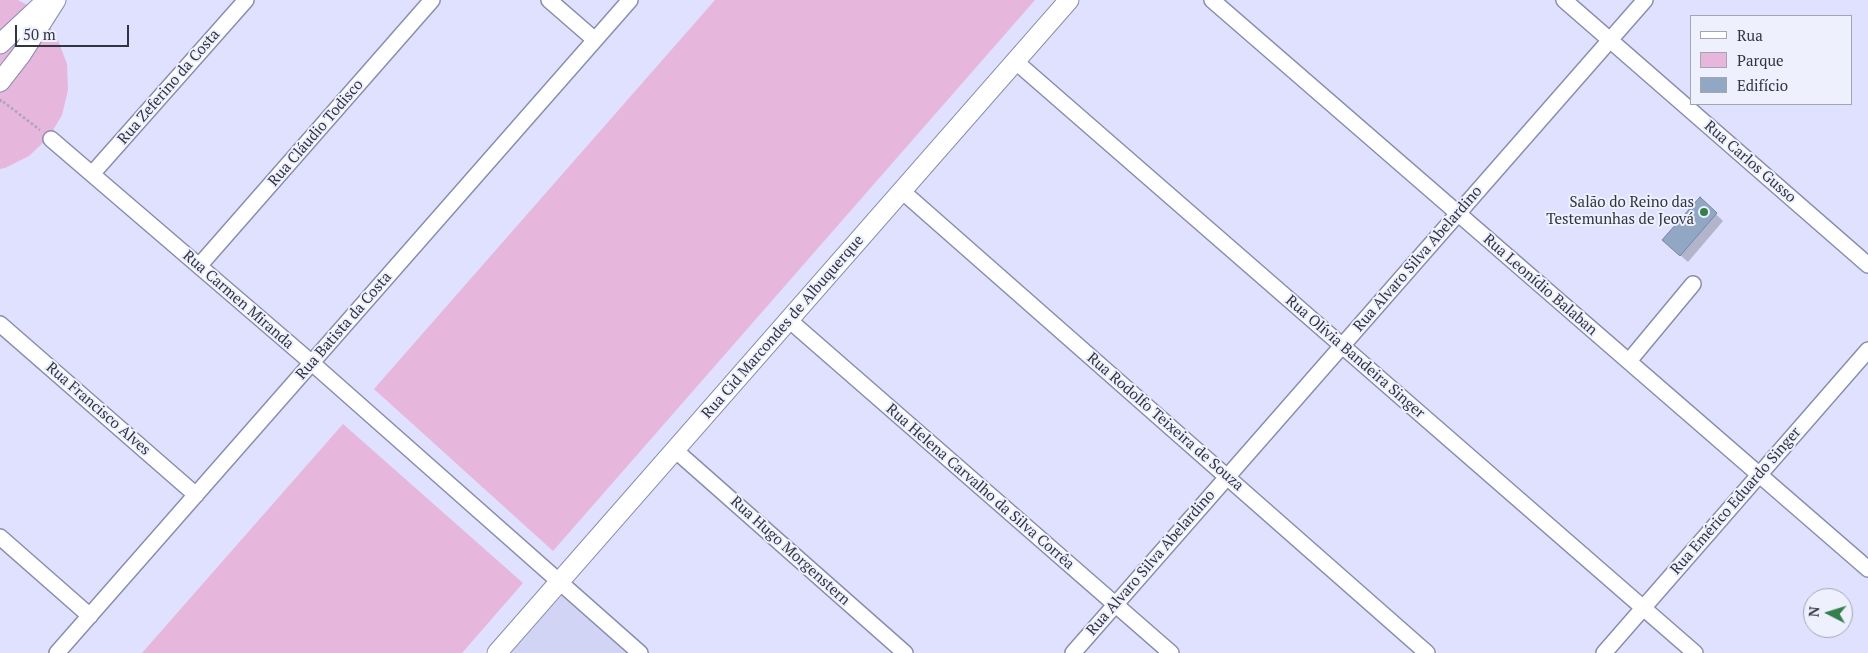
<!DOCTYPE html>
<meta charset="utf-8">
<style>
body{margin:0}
#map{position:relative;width:1868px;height:653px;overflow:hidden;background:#dfe1fe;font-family:"PT Serif",serif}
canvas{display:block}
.legend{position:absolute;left:1690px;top:15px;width:162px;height:90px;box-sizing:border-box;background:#eef0fe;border:1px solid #a3a5b3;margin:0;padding:6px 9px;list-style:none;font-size:15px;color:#333442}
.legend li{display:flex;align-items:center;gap:10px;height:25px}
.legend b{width:25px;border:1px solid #a3a5b3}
.north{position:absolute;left:1803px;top:588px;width:50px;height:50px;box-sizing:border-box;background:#eef0fe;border:1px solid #a3a5b3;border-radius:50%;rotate:275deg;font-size:14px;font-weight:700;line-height:20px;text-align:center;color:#333442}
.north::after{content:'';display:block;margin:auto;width:18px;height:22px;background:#357f4d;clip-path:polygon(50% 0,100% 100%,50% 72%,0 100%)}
.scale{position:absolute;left:15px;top:25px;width:114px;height:22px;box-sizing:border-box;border:2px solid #333442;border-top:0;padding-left:6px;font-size:15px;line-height:18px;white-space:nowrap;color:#333442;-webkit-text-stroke:4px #eef0fe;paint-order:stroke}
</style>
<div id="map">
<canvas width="1868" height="653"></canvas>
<ul class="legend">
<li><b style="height:6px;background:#fff"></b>Rua</li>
<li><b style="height:14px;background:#e6b6dd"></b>Parque</li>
<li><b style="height:14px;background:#91a7c3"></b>Edifício</li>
</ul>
<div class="north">N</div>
<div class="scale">50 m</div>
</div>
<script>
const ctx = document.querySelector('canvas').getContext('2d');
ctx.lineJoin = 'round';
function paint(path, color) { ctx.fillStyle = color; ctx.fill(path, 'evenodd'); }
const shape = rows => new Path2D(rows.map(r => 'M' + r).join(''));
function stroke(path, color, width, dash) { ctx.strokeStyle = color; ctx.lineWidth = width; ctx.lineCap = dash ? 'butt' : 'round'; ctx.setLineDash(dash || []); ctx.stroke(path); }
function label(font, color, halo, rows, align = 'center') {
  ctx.font = font + ' "PT Serif",serif'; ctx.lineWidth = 4; ctx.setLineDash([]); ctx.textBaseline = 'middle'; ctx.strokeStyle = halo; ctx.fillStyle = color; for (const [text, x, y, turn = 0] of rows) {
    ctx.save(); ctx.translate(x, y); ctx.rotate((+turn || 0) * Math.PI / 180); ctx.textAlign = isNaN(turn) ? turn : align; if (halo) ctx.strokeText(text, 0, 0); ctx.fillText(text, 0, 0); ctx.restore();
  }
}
paint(shape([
 [560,582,640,653,497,653]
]), '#d1d4f5');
paint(shape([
 [0,0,18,0,29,6,47,22,58,40,67,64,68,90,62,115,49,137,29,156,5,168,0,169],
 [715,0,1035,0,553,551,374,389],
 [343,424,523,583,462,653,142,653]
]), '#e6b6dd');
paint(shape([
 [1700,199,1723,221,1688,262,1671,247]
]), '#0003');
const building = shape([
 [1700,197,1717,213,1680,256,1662,240,1700,197]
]);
paint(building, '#91a7c3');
stroke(building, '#7287a3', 1);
const minor = shape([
 [549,0,595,40],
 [1212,0,1868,569],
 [1564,0,1868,265],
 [1015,61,1695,653],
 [51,139,312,363,640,653],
 [92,174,246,0],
 [902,191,1427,653],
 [199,266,432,0],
 [789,320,1171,653],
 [0,324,196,495],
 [1629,361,1693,284],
 [675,450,905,653],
 [0,537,90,616],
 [57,653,630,0],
 [1073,653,1645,0],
 [1604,653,1868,350]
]);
const tertiary = shape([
 [0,44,47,0],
 [0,82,21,55,56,0],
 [497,653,1069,0]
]);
stroke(minor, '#8a8dae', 18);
stroke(tertiary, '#8a8dae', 21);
stroke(shape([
 [0,102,1,100,40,130]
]), '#a3a5bd', 2.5, [2.5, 2.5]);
stroke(minor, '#fff', 15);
stroke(tertiary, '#fff', 19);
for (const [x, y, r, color] of [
 [1704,212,5,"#357f4d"]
]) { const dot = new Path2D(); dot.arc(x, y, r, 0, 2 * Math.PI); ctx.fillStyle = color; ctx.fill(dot); stroke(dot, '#eef0fe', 2); }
label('15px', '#333442', '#eef0fe', [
 ["Rua Zeferino da Costa",169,87,-49],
 ["Rua Cláudio Todisco",316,133,-49],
 ["Rua Carlos Gusso",1750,162,41],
 ["Rua Alvaro Silva Abelardino",1418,259,-49],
 ["Rua Leonídio Balaban",1540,285,41],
 ["Rua Carmen Miranda",238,300,41],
 ["Rua Batista da Costa",344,326,-49],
 ["Rua Cid Marcondes de Albuquerque",783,327,-49],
 ["Rua Olívia Bandeira Singer",1355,357,41],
 ["Rua Francisco Alves",98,409,41],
 ["Rua Rodolfo Teixeira de Souza",1165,422,41],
 ["Rua Helena Carvalho da Silva Corrêa",980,487,41],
 ["Rua Emérico Eduardo Singer",1736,501,-49],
 ["Rua Hugo Morgenstern",790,551,42],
 ["Rua Alvaro Silva Abelardino",1151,563,-49]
]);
label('15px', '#333442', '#eef0fe', [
 ["Salão do Reino das",1694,203],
 ["Testemunhas de Jeová",1694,220]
], 'right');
</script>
